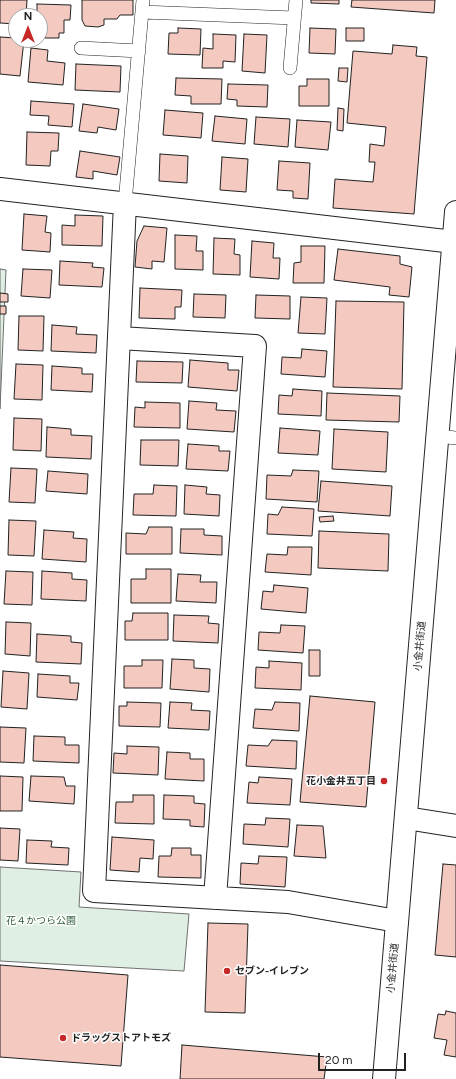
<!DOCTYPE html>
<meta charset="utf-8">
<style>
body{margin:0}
#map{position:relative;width:456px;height:1079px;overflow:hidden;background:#fff;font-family:Figtree,sans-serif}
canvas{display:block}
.north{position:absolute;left:8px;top:8px;width:40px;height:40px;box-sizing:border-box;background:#fff;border:1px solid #a7a7a7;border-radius:50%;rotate:0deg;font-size:11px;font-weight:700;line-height:16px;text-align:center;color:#222}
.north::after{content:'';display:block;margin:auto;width:14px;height:18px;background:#c62828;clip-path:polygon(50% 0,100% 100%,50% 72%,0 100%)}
.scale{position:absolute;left:318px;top:1053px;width:88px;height:18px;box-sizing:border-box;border:2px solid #222;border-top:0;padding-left:5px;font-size:12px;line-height:14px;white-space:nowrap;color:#222;-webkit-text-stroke:3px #fff;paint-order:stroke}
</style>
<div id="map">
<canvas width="456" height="1079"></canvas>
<div class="north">N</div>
<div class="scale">20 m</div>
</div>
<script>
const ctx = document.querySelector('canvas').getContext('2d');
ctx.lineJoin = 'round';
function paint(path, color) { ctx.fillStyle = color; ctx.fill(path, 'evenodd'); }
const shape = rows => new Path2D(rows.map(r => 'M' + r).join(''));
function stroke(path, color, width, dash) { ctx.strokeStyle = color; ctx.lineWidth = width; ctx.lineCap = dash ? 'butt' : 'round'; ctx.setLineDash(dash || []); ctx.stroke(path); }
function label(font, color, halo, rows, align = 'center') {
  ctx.font = font + ' Figtree,"Noto Sans JP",sans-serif'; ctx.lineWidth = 3; ctx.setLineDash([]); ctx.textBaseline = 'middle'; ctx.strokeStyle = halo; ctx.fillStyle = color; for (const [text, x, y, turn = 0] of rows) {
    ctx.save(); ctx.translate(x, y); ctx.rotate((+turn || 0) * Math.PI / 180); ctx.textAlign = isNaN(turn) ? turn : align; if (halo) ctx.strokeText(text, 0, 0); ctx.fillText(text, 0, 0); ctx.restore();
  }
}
const green = shape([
 [0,269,6,270,0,409,0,269],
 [0,867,81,872,79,907,189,914,184,971,0,961,0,867]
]);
paint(green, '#e0efe3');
stroke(green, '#6f6f6f', 1);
const building = shape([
 [0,0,27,0,26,16,16,16,16,24,0,23,0,0],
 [82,0,133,0,133,15,120,15,117,19,104,19,104,25,98,27,85,26,82,20,82,0],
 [311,0,339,0,339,4,311,3,311,0],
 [352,0,435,0,434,13,351,7,352,0],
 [37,4,71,5,70,20,64,20,64,33,59,33,59,38,45,38,45,28,40,28,40,16,37,16,37,4],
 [178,28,201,29,200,55,168,54,169,33,178,33,178,28],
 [310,28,336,29,335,54,309,53,310,28],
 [346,28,364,28,364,41,346,41,346,28],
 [213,34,236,35,235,62,223,61,223,68,202,68,203,48,213,49,213,34],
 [244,34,267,35,265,73,242,71,244,34],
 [0,37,16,38,16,40,24,40,20,76,0,74,0,37],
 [393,45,417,47,416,56,427,57,414,214,333,208,335,179,373,182,375,162,369,162,370,144,384,146,386,127,347,123,353,51,392,54,393,45],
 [31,48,48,50,47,61,65,63,63,85,28,82,31,48],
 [76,64,121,66,120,92,75,90,76,64],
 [339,68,348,68,347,82,338,81,339,68],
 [176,78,222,79,221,104,191,104,191,96,175,95,176,78],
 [307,79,329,79,329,106,299,106,299,86,307,86,307,79],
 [228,84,268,85,267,107,237,106,237,100,227,99,228,84],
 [31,101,74,104,72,127,48,125,49,116,30,115,31,101],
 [83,104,119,109,116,130,98,127,97,133,79,131,83,104],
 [338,108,344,109,343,131,337,130,338,108],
 [165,110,203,113,201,138,163,135,165,110],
 [215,116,247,119,245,144,212,141,215,116],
 [256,117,290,119,288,147,254,144,256,117],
 [297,120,331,122,328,150,295,147,297,120],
 [27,132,59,133,58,151,51,151,50,166,26,165,27,132],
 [80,151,120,157,117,175,93,171,93,179,76,177,80,151],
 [160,154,188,156,187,183,159,181,160,154],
 [222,157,248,159,246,192,220,190,222,157],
 [279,161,310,163,308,199,293,198,293,191,277,190,279,161],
 [24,214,47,216,45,232,51,233,50,252,22,250,24,214],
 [75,215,103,216,102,246,62,245,62,225,75,226,75,215],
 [144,226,167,228,164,262,152,261,152,269,135,267,137,241,144,226],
 [175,235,197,236,196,251,203,251,203,270,175,269,175,235],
 [214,238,235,239,234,254,240,255,240,275,213,274,214,238],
 [252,241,274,243,273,258,280,258,279,279,250,277,252,241],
 [301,246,325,246,324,283,293,283,294,263,301,262,301,246],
 [338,249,400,256,400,264,412,267,409,297,389,295,390,287,334,280,338,249],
 [60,261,93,263,92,267,104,268,102,287,59,285,60,261],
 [23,269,52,270,50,298,21,296,23,269],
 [140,288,182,290,181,307,175,307,175,319,139,318,140,288],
 [0,293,8,294,8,302,0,302,0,293],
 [194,294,226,295,225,318,193,317,194,294],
 [256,295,290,296,290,319,255,318,256,295],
 [301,297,327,298,325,334,298,333,301,297],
 [336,301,404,302,402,389,333,387,336,301],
 [0,306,6,306,6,314,0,314,0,306],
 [19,316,44,316,43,351,18,350,19,316],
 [52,325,77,327,76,334,97,335,96,353,51,351,52,325],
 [302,349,327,351,325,377,281,374,282,357,301,358,302,349],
 [190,360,228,363,228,370,239,370,237,391,188,387,190,360],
 [137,361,183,362,182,383,136,382,137,361],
 [16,364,43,365,42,400,14,399,16,364],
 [52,366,82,368,82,374,93,374,92,392,51,390,52,366],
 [293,389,322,391,321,416,278,414,279,395,292,396,293,389],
 [327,393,400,396,399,422,326,420,327,393],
 [189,401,217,403,216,410,236,411,234,432,187,429,189,401],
 [145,402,180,403,180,428,134,427,135,407,145,408,145,402],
 [14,418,42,419,41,451,13,450,14,418],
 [47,427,71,429,71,435,92,436,91,459,46,457,47,427],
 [280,428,320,431,318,455,278,453,280,428],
 [334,429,388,432,386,472,332,469,334,429],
 [141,440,179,440,178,466,140,465,141,440],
 [188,444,219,446,219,451,230,451,228,471,186,469,188,444],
 [11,468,37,469,35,503,9,502,11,468],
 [293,470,319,471,317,502,266,499,267,475,291,476,293,470],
 [48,471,88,474,87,494,46,491,48,471],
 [321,481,392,486,390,516,318,511,321,481],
 [154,485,177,486,176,516,133,515,134,494,153,494,154,485],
 [185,485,207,487,206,494,220,495,219,516,184,514,185,485],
 [282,507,314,509,312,536,267,534,268,514,278,515,282,507],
 [333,516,334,521,320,522,319,517,333,516],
 [9,520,36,521,34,556,8,555,9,520],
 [149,527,172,527,172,554,126,554,126,533,146,534,149,527],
 [181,529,204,529,204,535,222,536,222,555,180,553,181,529],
 [44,530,74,532,73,538,87,539,86,562,42,559,44,530],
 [319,531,389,534,388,571,318,568,319,531],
 [288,547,312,547,311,575,265,572,267,554,287,555,288,547],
 [146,569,171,569,171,603,131,603,131,579,146,579,146,569],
 [6,571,33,572,32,605,4,604,6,571],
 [42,571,72,573,72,579,87,580,86,601,41,599,42,571],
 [178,574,201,575,200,582,217,582,216,603,176,601,178,574],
 [274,585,308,588,306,613,261,609,263,591,273,592,274,585],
 [133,613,168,613,168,640,125,640,125,621,132,621,133,613],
 [174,615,209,616,208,623,219,624,218,643,173,641,174,615],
 [6,622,31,623,30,656,5,654,6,622],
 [281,625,305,626,303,653,258,650,259,632,280,633,281,625],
 [37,634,71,636,71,642,82,643,81,664,36,662,37,634],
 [309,650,320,650,320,676,309,676,309,650],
 [172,659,194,660,194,668,210,669,209,692,170,689,172,659],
 [142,660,163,660,162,688,124,688,124,666,142,666,142,660],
 [269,661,302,663,301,690,255,688,256,667,269,668,269,661],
 [3,671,29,673,27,709,1,707,3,671],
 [38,674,70,676,70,683,79,683,77,700,37,697,38,674],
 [310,696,375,702,366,807,300,802,310,696],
 [127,702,161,703,160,727,119,726,119,706,127,706,127,702],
 [170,702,192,703,191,710,210,711,209,730,168,728,170,702],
 [275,702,300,703,299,731,253,728,255,709,272,710,275,702],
 [0,727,26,728,24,763,0,762,0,727],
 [34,736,65,737,65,745,79,745,79,763,33,761,34,736],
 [272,740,297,741,296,769,246,766,248,745,268,746,272,740],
 [127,746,159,747,158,775,113,773,114,753,127,754,127,746],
 [167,752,190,753,190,759,204,759,204,781,165,779,167,752],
 [0,776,23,777,22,811,0,811,0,776],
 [31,776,64,777,66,786,75,786,74,804,29,801,31,776],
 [259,777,292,779,290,805,247,803,249,782,258,783,259,777],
 [133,795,154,795,154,824,115,823,116,802,133,802,133,795],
 [164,795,194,796,194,803,205,804,204,827,190,826,190,820,163,819,164,795],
 [266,818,290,819,288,847,243,844,244,824,265,825,266,818],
 [297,825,323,826,326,858,294,856,297,825],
 [0,828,20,829,18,861,0,860,0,828],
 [112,837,154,840,153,859,140,858,139,872,110,870,112,837],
 [27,840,52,841,51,847,69,848,68,865,26,863,27,840],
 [172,848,191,848,191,855,201,855,201,878,158,877,159,856,171,856,172,848],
 [259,856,287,857,285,887,240,884,241,863,258,864,259,856],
 [443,864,456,865,456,957,435,955,443,864],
 [208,923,248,924,245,1013,205,1012,208,923],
 [0,965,128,975,121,1066,0,1057,0,965],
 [446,1011,456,1013,456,1057,444,1055,447,1040,434,1038,438,1014,445,1015,446,1011],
 [182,1045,327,1057,324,1079,180,1079,182,1045]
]);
paint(building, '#f3c9c0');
stroke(building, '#222', 1);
const lane = shape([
 [142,12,294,18],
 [81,48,139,51],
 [290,68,296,0],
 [125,203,143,0],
 [438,436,456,438]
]);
const street = shape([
 [0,189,454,242],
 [125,203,94,891,288,902,397,921],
 [119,338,255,346,215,898],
 [406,818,456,826]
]);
const primary = shape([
 [384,1079,456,212]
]);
stroke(lane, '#222', 14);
stroke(street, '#222', 24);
stroke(primary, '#222', 24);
stroke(lane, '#fff', 13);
stroke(street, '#fff', 22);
stroke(primary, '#fff', 22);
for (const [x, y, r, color] of [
 [384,781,4,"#c62828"],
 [227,971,4,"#c62828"],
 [63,1038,4,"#c62828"]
]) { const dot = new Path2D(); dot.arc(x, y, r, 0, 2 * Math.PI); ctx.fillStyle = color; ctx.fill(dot); stroke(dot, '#fff', 1.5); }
label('10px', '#222', '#fff', [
 ["小金井街道",420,646,-85],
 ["小金井街道",393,968,-85]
]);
label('bold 10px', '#222', '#fff', [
 ["花小金井五丁目",376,781,"right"],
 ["セブン-イレブン",235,971],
 ["ドラッグストアトモズ",71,1038]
], 'left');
label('10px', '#2f5e38', '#fff', [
 ["花４かつら公園",41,921]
]);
</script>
